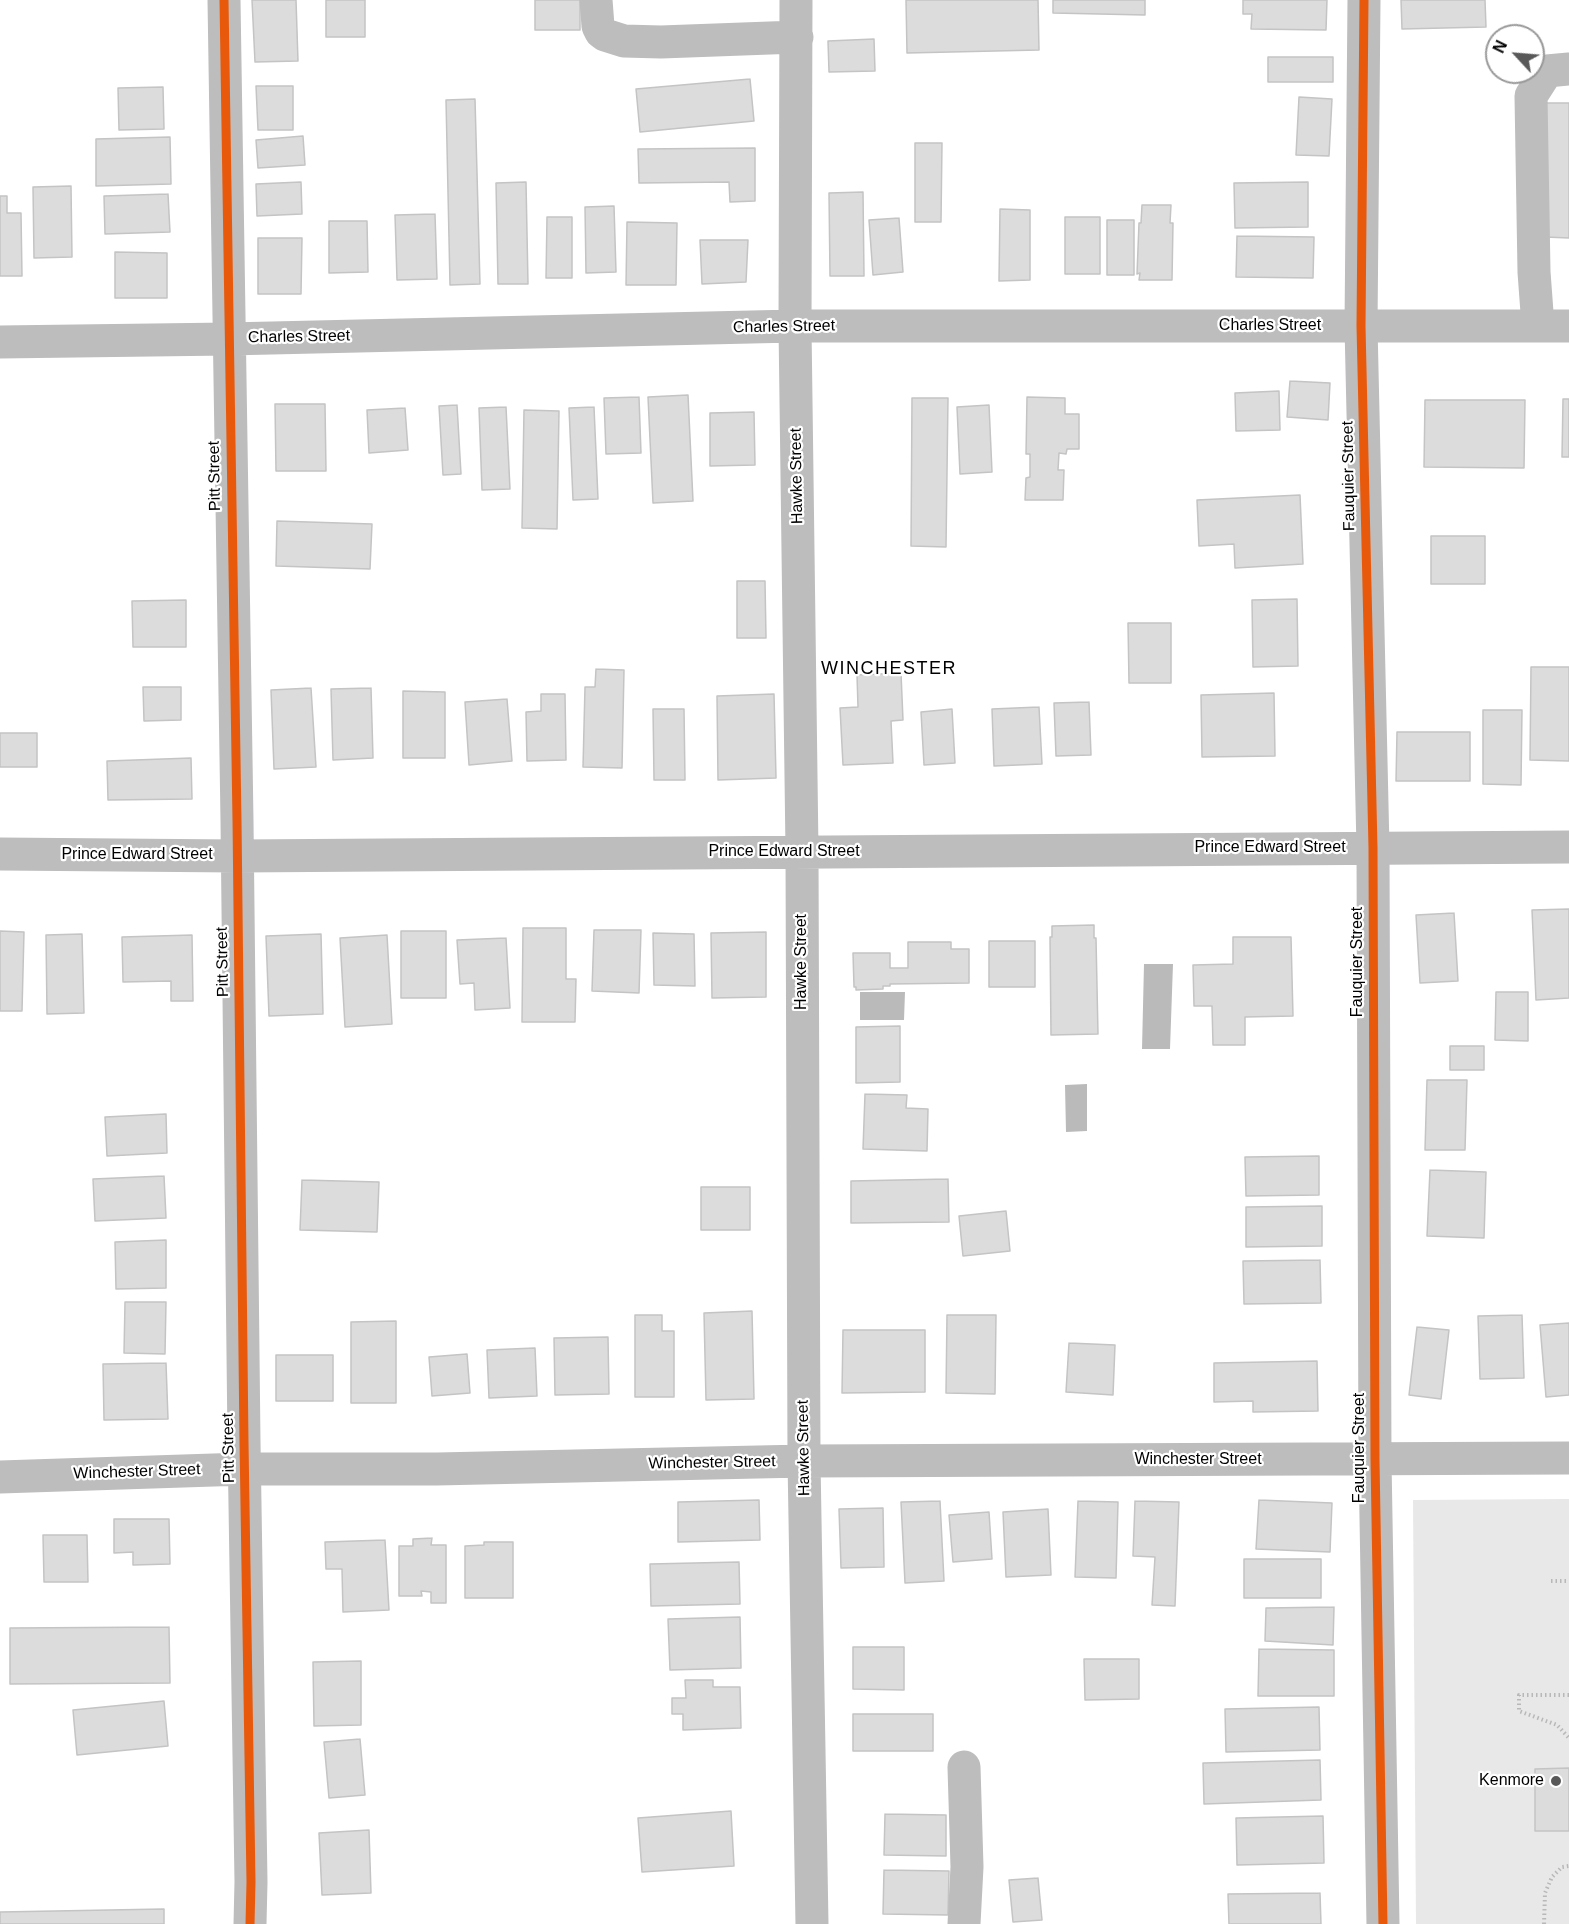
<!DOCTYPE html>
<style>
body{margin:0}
#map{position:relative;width:1569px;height:1924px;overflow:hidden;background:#fff;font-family:Arial,sans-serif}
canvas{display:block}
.north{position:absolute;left:1485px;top:24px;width:60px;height:60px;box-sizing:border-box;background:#fff;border:2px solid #999;border-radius:50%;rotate:296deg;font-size:16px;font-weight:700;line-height:24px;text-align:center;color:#000}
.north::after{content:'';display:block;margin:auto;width:21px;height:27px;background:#595959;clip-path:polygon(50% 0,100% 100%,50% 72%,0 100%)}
</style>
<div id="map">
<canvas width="1569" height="1924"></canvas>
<div class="north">N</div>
</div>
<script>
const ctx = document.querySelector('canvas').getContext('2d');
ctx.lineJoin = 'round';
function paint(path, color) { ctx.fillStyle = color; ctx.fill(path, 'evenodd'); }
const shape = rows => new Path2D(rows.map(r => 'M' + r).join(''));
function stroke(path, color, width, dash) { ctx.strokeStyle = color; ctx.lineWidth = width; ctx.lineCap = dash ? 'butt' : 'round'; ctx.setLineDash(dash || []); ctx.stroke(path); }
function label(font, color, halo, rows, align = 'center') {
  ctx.font = font + ' Arial,sans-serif'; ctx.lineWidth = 4.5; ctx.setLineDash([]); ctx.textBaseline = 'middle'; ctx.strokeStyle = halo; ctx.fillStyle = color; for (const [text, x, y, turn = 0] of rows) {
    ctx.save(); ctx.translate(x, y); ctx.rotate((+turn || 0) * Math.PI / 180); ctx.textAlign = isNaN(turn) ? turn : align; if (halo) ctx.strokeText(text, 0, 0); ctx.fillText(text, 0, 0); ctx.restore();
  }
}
paint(shape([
 [1569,1499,1569,1924,1416,1924,1413,1500]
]), '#e8e8e8');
paint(shape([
 [1144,964,1173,964,1170,1049,1142,1049],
 [860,992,905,992,904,1020,860,1020],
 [1087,1084,1087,1131,1066,1132,1065,1085]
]), '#bababa');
const building = shape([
 [252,0,296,0,298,61,255,62,252,0],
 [326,0,365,0,365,37,326,37,326,0],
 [535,0,580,0,580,30,535,30,535,0],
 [906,0,1038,0,1039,50,907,53,906,0],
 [1053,0,1145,0,1145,15,1053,13,1053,0],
 [1243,0,1327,0,1326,30,1251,29,1252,14,1243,14,1243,0],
 [1401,0,1485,0,1486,27,1402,29,1401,0],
 [874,39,875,71,829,72,828,41,874,39],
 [1268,57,1333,57,1333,82,1268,82,1268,57],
 [750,79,754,121,640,132,636,89,750,79],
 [256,86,293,86,293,130,258,130,256,86],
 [163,87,164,129,119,130,118,88,163,87],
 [1299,97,1332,99,1329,156,1296,155,1299,97],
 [475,99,480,284,450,285,446,100,475,99],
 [1546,103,1569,103,1569,238,1545,237,1546,103],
 [303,136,305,165,258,168,256,140,303,136],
 [170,137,171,184,96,186,96,139,170,137],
 [915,143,942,143,941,222,915,222,915,143],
 [755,148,755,201,730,202,729,182,639,183,638,149,755,148],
 [301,182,302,214,257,216,256,184,301,182],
 [526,182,528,284,498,284,496,183,526,182],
 [1308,182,1308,227,1235,228,1234,183,1308,182],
 [71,186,72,257,34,258,33,187,71,186],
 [863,192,864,276,830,276,829,193,863,192],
 [168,194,170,232,105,234,104,196,168,194],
 [0,196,7,196,7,213,21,213,22,276,0,276,0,196],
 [1142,205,1171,205,1170,223,1173,223,1172,280,1139,280,1140,273,1137,274,1139,223,1141,223,1142,205],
 [614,206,616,272,586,273,585,207,614,206],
 [1000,209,1030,210,1030,280,999,281,1000,209],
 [435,214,437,279,397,280,395,215,435,214],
 [547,217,572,217,572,278,546,278,547,217],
 [1065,217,1100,217,1100,274,1065,274,1065,217],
 [899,218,903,272,873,275,869,220,899,218],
 [1107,220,1134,220,1134,275,1107,275,1107,220],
 [329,221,367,221,368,272,329,273,329,221],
 [627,222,677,223,676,285,626,285,627,222],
 [1237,236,1314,237,1313,278,1236,277,1237,236],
 [258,238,302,238,301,294,258,294,258,238],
 [700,240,748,240,746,282,702,284,700,240],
 [115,252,167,253,167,298,115,298,115,252],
 [1290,381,1330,383,1328,420,1287,417,1290,381],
 [1279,391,1280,430,1236,431,1235,393,1279,391],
 [688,395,693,501,653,503,648,397,688,395],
 [639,397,641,453,606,454,604,398,639,397],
 [1027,397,1065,398,1065,414,1079,414,1079,449,1067,449,1066,454,1059,453,1058,470,1064,470,1063,500,1025,500,1026,478,1030,477,1030,454,1026,454,1027,397],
 [912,398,948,398,946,547,911,546,912,398],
 [1563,399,1569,399,1569,457,1562,457,1563,399],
 [1425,400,1525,400,1524,468,1424,467,1425,400],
 [275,404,325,404,326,471,276,471,275,404],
 [457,405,461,474,443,475,439,406,457,405],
 [989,405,992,472,960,474,957,407,989,405],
 [506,407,510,489,482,490,479,408,506,407],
 [594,407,598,499,573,500,569,408,594,407],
 [405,408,408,450,369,453,367,410,405,408],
 [524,410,559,411,557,529,522,528,524,410],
 [754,412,755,465,710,466,710,413,754,412],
 [1300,495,1303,564,1235,568,1234,544,1199,546,1197,500,1300,495],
 [277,521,372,524,370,569,276,566,277,521],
 [1431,536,1485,536,1485,584,1431,584,1431,536],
 [737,581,765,581,766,638,737,638,737,581],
 [1297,599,1298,666,1253,667,1252,600,1297,599],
 [186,600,186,647,133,647,132,601,186,600],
 [1128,623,1171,623,1171,683,1129,683,1128,623],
 [1531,667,1569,667,1569,761,1530,760,1531,667],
 [596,669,624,670,622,768,583,767,585,687,595,687,596,669],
 [901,673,903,720,891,721,893,763,843,765,840,708,858,707,857,675,901,673],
 [143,687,181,687,181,720,144,721,143,687],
 [311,688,316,767,274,769,271,690,311,688],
 [371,688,373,758,333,760,331,689,371,688],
 [403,691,445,692,445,758,403,758,403,691],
 [1274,693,1275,756,1202,757,1201,695,1274,693],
 [541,694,565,694,566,760,527,761,526,712,541,711,541,694],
 [774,694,776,778,718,780,717,696,774,694],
 [507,699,512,761,469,765,465,702,507,699],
 [1089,702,1091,755,1056,756,1054,703,1089,702],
 [1039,707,1042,764,994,766,992,709,1039,707],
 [653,709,684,709,685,780,654,780,653,709],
 [952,709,955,763,924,765,921,712,952,709],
 [1483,710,1522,710,1521,785,1483,784,1483,710],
 [1397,732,1470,732,1470,781,1396,781,1397,732],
 [0,733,37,733,37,767,0,767,0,733],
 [191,758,192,799,108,800,107,761,191,758],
 [1569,909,1569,998,1536,1000,1532,910,1569,909],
 [1454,913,1458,981,1420,983,1416,915,1454,913],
 [1094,925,1094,938,1096,938,1098,1034,1051,1035,1050,937,1052,937,1052,926,1094,925],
 [523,928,566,928,566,979,576,979,575,1022,522,1022,523,928],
 [594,930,641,930,639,993,592,991,594,930],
 [0,931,24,932,22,1011,0,1011,0,931],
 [401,931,446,931,446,998,401,998,401,931],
 [766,932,766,997,712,998,711,933,766,932],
 [653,933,694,934,695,986,654,985,653,933],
 [82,934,84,1013,47,1014,46,935,82,934],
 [321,934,323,1014,269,1016,266,936,321,934],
 [192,935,193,1001,171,1001,171,981,123,982,122,937,192,935],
 [387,935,392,1024,345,1027,340,938,387,935],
 [1233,937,1291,937,1293,1016,1245,1017,1245,1045,1213,1045,1212,1006,1194,1006,1193,965,1233,964,1233,937],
 [506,938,510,1008,475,1010,474,983,460,984,457,940,506,938],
 [989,941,1035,941,1035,987,989,987,989,941],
 [908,942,951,942,951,949,969,949,969,983,890,984,890,986,883,986,883,989,856,990,856,987,854,987,853,953,890,953,890,968,908,968,908,942],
 [1496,992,1528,992,1528,1041,1495,1040,1496,992],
 [900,1026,900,1082,856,1083,856,1027,900,1026],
 [1450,1046,1484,1046,1484,1070,1450,1070,1450,1046],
 [1427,1080,1467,1080,1465,1150,1425,1150,1427,1080],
 [865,1094,907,1095,906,1108,928,1109,927,1151,863,1149,865,1094],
 [166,1114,167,1153,107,1156,105,1117,166,1114],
 [1319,1156,1319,1195,1246,1196,1245,1157,1319,1156],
 [1430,1170,1486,1172,1484,1238,1427,1236,1430,1170],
 [164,1176,166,1218,95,1221,93,1179,164,1176],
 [948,1179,949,1222,851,1223,851,1181,948,1179],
 [302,1180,379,1182,377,1232,300,1230,302,1180],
 [701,1187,750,1187,750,1230,701,1230,701,1187],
 [1322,1206,1322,1246,1246,1247,1246,1207,1322,1206],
 [1006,1211,1010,1251,963,1256,959,1216,1006,1211],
 [166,1240,166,1288,116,1289,115,1242,166,1240],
 [1320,1260,1321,1303,1244,1304,1243,1261,1320,1260],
 [125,1302,166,1302,165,1354,124,1353,125,1302],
 [752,1311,754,1399,706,1400,704,1313,752,1311],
 [635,1315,662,1315,662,1331,674,1331,674,1397,635,1397,635,1315],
 [947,1315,996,1315,995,1394,946,1393,947,1315],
 [1522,1315,1524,1378,1480,1379,1478,1316,1522,1315],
 [396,1321,396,1403,351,1403,351,1322,396,1321],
 [1569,1323,1569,1395,1546,1397,1540,1325,1569,1323],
 [1417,1327,1449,1330,1441,1399,1409,1395,1417,1327],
 [843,1330,925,1330,925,1392,842,1393,843,1330],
 [608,1337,609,1394,555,1395,554,1338,608,1337],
 [1069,1343,1115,1345,1113,1395,1066,1392,1069,1343],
 [535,1348,537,1396,489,1398,487,1350,535,1348],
 [467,1354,470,1393,432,1396,429,1357,467,1354],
 [276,1355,333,1355,333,1401,276,1401,276,1355],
 [1317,1361,1318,1411,1253,1412,1253,1401,1214,1402,1214,1363,1317,1361],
 [166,1363,168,1419,104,1420,103,1364,166,1363],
 [759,1500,760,1540,678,1542,678,1502,759,1500],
 [1259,1500,1332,1503,1330,1552,1256,1549,1259,1500],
 [940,1501,944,1581,905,1583,901,1502,940,1501],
 [1078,1501,1118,1502,1116,1578,1075,1577,1078,1501],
 [1135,1501,1179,1502,1175,1606,1152,1605,1155,1557,1133,1556,1135,1501],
 [883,1508,884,1567,841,1568,839,1509,883,1508],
 [1048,1509,1051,1575,1006,1577,1003,1512,1048,1509],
 [989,1512,992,1559,953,1562,949,1515,989,1512],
 [114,1519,169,1519,170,1564,133,1565,133,1552,114,1553,114,1519],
 [43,1535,87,1535,88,1582,44,1582,43,1535],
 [432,1538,431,1545,446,1545,446,1603,431,1603,431,1592,421,1591,422,1596,399,1596,399,1546,413,1546,413,1539,432,1538],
 [385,1540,389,1610,343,1612,342,1569,326,1569,325,1542,385,1540],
 [484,1542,513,1542,513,1598,465,1598,465,1546,484,1545,484,1542],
 [1244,1559,1321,1559,1321,1598,1244,1598,1244,1559],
 [739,1562,740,1604,651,1606,650,1564,739,1562],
 [1334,1607,1333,1645,1265,1641,1266,1608,1334,1607],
 [740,1617,741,1668,670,1670,668,1619,740,1617],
 [169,1627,170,1683,10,1684,10,1628,169,1627],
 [853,1647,904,1647,904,1690,853,1689,853,1647],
 [1259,1649,1334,1650,1334,1696,1258,1696,1259,1649],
 [1084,1659,1139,1659,1139,1699,1085,1700,1084,1659],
 [361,1661,361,1725,314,1726,313,1662,361,1661],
 [685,1680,713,1680,713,1687,740,1687,741,1728,683,1730,683,1714,672,1714,672,1698,686,1698,685,1680],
 [164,1701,168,1746,77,1755,73,1710,164,1701],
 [1319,1707,1320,1750,1226,1752,1225,1709,1319,1707],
 [853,1714,933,1714,933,1751,853,1751,853,1714],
 [360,1739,365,1795,329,1798,324,1742,360,1739],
 [1320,1760,1321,1800,1204,1804,1203,1763,1320,1760],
 [1569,1768,1569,1831,1535,1831,1535,1769,1569,1768],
 [731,1811,734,1866,642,1872,638,1818,731,1811],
 [885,1814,946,1815,946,1856,884,1855,885,1814],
 [1323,1816,1324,1863,1237,1865,1236,1818,1323,1816],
 [369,1830,371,1893,322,1895,319,1833,369,1830],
 [884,1870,949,1871,948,1915,883,1914,884,1870],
 [1038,1878,1042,1920,1013,1922,1009,1880,1038,1878],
 [1320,1893,1321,1924,1229,1924,1228,1894,1320,1893],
 [164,1909,164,1924,0,1924,0,1912,164,1909]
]);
paint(building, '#dcdcdc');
stroke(building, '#c4c4c4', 1.5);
stroke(shape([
 [1551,1581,1569,1581],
 [1569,1695,1519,1695,1519,1711,1557,1725,1569,1738],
 [1544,1924,1545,1893,1552,1877,1562,1867,1569,1866]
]), '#b8b8b8', 4, [1.5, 3]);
stroke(shape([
 [224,0,237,820,244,1442,251,1882,250,1924],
 [596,0,598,26,601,32,605,35,624,41,661,42,797,37],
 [796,0,795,326,802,851,804,1461,812,1924],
 [1364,0,1361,326,1373,848,1375,1460,1383,1924],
 [1538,326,1534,272,1531,96,1547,71,1569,69],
 [0,342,228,339,795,326,1569,326],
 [0,854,237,856,1569,847],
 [0,1477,244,1469,437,1469,804,1461,1569,1458],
 [964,1767,967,1867,964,1924]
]), '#bdbdbd', 33);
stroke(shape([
 [224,0,237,820,244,1442,251,1882,250,1924],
 [1364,0,1361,326,1373,848,1375,1460,1383,1924]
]), '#e8590c', 9);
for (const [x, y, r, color] of [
 [1556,1781,6,"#595959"]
]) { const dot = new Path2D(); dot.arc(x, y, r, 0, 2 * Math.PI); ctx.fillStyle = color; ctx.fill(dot); stroke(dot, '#fff', 2); }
label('16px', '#000', '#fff', [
 ["Charles Street",1270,326],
 ["Charles Street",784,327,-1],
 ["Charles Street",299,337,-1],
 ["Pitt Street",215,476,-91],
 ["Hawke Street",797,476,-91],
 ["Fauquier Street",1349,476,-91],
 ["Prince Edward Street",1270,848],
 ["Prince Edward Street",784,852],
 ["Prince Edward Street",137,855],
 ["Pitt Street",223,962,-91],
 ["Hawke Street",802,962,-90],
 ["Fauquier Street",1358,962,-90],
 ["Pitt Street",229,1448,-91],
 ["Hawke Street",804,1448,-91],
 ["Fauquier Street",1360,1448,-90],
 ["Winchester Street",1198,1460],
 ["Winchester Street",712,1463,-1],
 ["Winchester Street",137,1472,-2]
]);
label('16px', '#000', '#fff', [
 ["Kenmore",1544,1781]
], 'right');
ctx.letterSpacing = '1.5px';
label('18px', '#000', '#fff', [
 ["WINCHESTER",889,669]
]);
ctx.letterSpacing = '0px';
</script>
